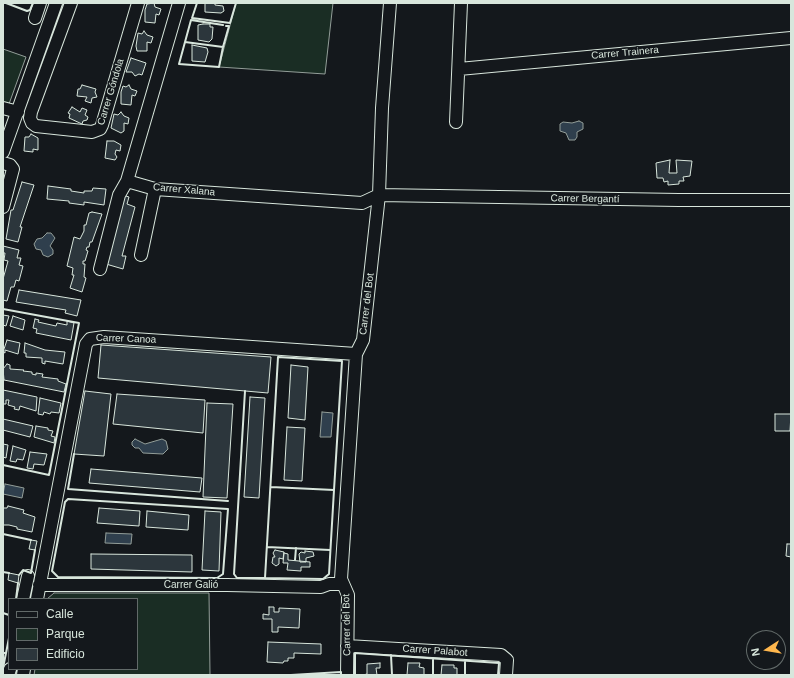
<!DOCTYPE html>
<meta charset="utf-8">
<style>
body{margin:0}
#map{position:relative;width:794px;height:678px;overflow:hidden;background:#14181c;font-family:Arial,sans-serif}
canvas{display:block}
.frame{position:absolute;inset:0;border:4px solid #d8e6dc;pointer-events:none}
.legend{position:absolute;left:8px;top:598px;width:130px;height:72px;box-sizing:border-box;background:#14181c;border:1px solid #626a69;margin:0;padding:5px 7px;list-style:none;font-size:12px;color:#d8e6dc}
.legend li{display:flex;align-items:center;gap:8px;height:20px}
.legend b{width:20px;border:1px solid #626a69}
.north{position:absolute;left:746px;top:630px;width:40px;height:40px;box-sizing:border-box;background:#14181c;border:1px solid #626a69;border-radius:50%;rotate:258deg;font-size:11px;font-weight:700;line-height:16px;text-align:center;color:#d8e6dc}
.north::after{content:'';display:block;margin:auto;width:14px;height:18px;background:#ffb74d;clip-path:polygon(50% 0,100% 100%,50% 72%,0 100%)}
</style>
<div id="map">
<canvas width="794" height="678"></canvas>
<div class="frame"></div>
<ul class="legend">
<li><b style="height:5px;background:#14181c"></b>Calle</li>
<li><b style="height:11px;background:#1a2d24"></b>Parque</li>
<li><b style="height:11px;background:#2c363c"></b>Edificio</li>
</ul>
<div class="north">N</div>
</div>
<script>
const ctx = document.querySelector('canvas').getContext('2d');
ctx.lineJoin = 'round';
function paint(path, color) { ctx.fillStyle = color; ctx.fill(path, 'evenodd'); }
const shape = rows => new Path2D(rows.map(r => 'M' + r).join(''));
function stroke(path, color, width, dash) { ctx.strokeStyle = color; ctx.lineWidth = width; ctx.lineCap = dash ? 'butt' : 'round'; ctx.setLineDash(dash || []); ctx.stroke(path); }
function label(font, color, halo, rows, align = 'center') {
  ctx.font = font + ' Arial,sans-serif'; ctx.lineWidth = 3; ctx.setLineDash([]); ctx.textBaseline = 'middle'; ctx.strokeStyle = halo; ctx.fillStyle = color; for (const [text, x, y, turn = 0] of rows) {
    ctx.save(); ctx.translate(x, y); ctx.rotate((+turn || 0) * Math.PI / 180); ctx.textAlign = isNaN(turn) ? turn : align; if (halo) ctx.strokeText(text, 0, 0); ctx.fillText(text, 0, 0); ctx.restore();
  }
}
const green = shape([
 [236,3,333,3,325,74,219,67,236,3],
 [3,49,26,57,9,104,3,103,3,49],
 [54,593,209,593,210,675,34,675,35,669,137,669,137,599,47,599,54,593]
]);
paint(green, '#1a2d24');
stroke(green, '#939e99', 1);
const water = shape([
 [579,121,583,123,583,129,577,132,577,137,575,140,569,140,566,133,560,131,560,124,563,122,572,123,579,121],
 [47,233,51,233,55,238,50,246,53,250,53,254,48,257,43,255,41,250,36,249,34,244,37,239,42,238,47,233],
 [322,412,333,413,331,437,320,437,322,412],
 [135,439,145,444,162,439,166,441,168,449,163,454,143,453,139,448,135,448,132,445,132,442,135,439],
 [5,484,24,488,22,498,3,494,5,484],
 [106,533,132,534,131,544,105,543,106,533]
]);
paint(water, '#2f3f4d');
stroke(water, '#939e99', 1);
const building = shape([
 [154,3,155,7,161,9,159,15,156,14,155,23,145,22,145,10,147,4,154,3],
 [205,3,215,3,215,5,223,6,224,11,221,13,205,12,205,3],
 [203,24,210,24,210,27,213,27,212,39,209,42,198,40,198,25,203,24],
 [144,31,147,35,153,37,151,43,147,42,147,51,137,51,136,46,138,33,142,34,144,31],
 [192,45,207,48,208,52,205,62,192,61,192,45],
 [131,58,146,63,142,75,139,74,135,76,132,72,126,72,131,58],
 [82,85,96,89,95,92,97,97,92,98,91,103,85,101,87,97,77,96,78,89,80,89,82,85],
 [129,85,131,89,137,91,135,96,132,95,131,105,121,104,121,92,123,86,126,87,129,85],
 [72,107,80,112,82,108,87,110,85,115,88,117,87,120,83,121,82,124,69,118,70,114,68,113,72,107],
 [121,112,124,116,129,118,128,124,124,123,124,131,121,133,111,128,114,114,118,115,121,112],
 [31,134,38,138,38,150,33,149,33,152,24,151,25,137,29,137,31,134],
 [107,141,114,141,121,145,120,151,116,150,115,154,117,157,115,160,105,158,107,141],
 [670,160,669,173,677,173,676,160,692,161,690,176,683,177,684,181,679,181,679,184,668,185,668,181,664,182,663,178,657,178,656,163,670,160],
 [22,182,34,185,20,227,22,227,18,242,6,239,11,210,13,210,22,182],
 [48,186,71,189,71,191,84,193,84,191,92,191,93,188,106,189,104,205,84,202,84,205,69,203,69,201,47,199,48,186],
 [123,195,129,197,127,204,135,207,122,256,126,256,123,269,106,264,123,195],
 [92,212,102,214,92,242,90,242,89,247,87,247,86,250,88,251,85,261,83,261,83,264,85,264,84,277,86,278,82,292,70,288,74,275,72,275,73,268,67,266,74,237,80,239,84,231,84,225,86,225,89,213,92,212],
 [3,246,19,250,17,258,21,258,19,265,23,266,19,281,16,280,14,287,11,287,7,301,3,300,3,279,8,261,4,260,5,253,3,253,3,246],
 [19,290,81,300,77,316,65,313,66,310,16,302,19,290],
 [3,315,9,316,6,326,3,325,3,315],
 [13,316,25,320,23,330,10,326,13,316],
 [35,319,39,320,38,322,56,326,57,323,67,325,67,321,74,323,71,340,36,333,37,329,33,328,35,319],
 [7,340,20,343,18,354,5,350,5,353,3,352,7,340],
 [25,343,45,350,65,352,63,364,45,361,45,364,42,363,42,358,26,357,26,353,24,353,25,343],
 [101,345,271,357,268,393,98,378,101,345],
 [7,364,10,365,10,369,24,370,23,371,32,372,32,374,36,375,36,373,43,374,42,377,58,379,58,381,66,384,64,392,4,380,3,369,7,364],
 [291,365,308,367,305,420,288,418,291,365],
 [3,390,37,397,36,411,20,406,19,410,14,409,15,407,8,405,9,400,6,400,6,404,3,404,3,390],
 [85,391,111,394,104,456,74,454,85,391],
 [117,394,205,400,203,433,113,424,117,394],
 [250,397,265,398,259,498,244,497,250,397],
 [40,398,61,403,59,413,51,412,50,414,44,412,43,415,38,414,40,398],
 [207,403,233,404,227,498,203,497,207,403],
 [775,414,791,414,790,431,775,431,775,414],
 [3,419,33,426,30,437,3,430,3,419],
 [36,426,48,428,48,430,53,431,51,436,55,437,54,443,34,437,36,426],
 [287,427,305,428,302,481,284,480,287,427],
 [3,444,8,445,6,458,3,457,3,444],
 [13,446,26,450,23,460,17,459,16,462,10,461,13,446],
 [30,452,47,454,44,465,34,464,33,469,27,468,30,452],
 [91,469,202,478,200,492,89,483,91,469],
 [8,506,24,510,23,513,35,517,32,532,17,529,17,527,9,525,3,525,3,508,7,508,8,506],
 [99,508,140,511,139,526,97,523,99,508],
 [147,511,189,515,188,530,146,527,147,511],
 [205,511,221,512,219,571,202,570,205,511],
 [31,540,37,541,35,550,29,549,31,540],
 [787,544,791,544,791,557,786,556,787,544],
 [275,550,284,552,283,559,279,558,279,564,276,566,272,563,273,557,275,557,273,553,275,550],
 [305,551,313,552,314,556,306,558,306,562,300,562,299,554,301,552,305,553,305,551],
 [284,553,288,554,288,560,310,562,310,567,301,567,301,571,287,570,288,563,283,563,284,553],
 [91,554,192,555,192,572,91,569,91,554],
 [9,573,19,575,18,583,8,580,9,573],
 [269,607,274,607,274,612,279,612,279,608,300,609,299,628,278,627,278,632,272,632,272,619,263,619,263,614,269,615,269,607],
 [268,642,321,644,321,654,294,653,294,658,288,658,288,661,284,661,283,663,267,662,268,642],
 [380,663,380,668,376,668,377,675,363,675,367,674,367,664,380,663],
 [408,663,420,663,419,667,424,668,424,675,407,675,408,663],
 [442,665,454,665,454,668,457,668,457,675,441,675,442,665]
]);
paint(building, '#2c363c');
stroke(building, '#d8e6dc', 1);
const minor = shape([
 [71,3,31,112,30,118,32,123,36,126,92,132,100,129,102,125,138,3],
 [179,3,127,181,155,189,362,203,379,195,679,200,791,200],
 [35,18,40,3],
 [459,69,791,38],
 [3,108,18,112],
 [456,122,461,3],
 [3,152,56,3],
 [3,163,10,165,13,169,3,207],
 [141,255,155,189],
 [100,269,119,195,127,181],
 [39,585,227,585,321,587,329,584,343,584],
 [23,599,28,576],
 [37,599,86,344,90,339,104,337,356,354],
 [347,646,501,655,507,660,506,675],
 [8,675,10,669],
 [23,675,24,669],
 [347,675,348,595,341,579,356,354,363,340,379,195,382,108,390,3]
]);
stroke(minor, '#d8e6dc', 14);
stroke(minor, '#14181c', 12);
stroke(shape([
 [6,3,27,11,30,10,33,3],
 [197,3,192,18,230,23,236,3],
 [185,42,223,47,219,67,179,64,185,42],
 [185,42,191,20,223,25],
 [223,47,229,26,226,26],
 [3,309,79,323,49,475,3,465],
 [245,391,234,574,237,578,265,578,278,357,342,361,334,490,271,487],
 [74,454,68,489,228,501],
 [68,499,228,509,223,574,217,578,58,577,52,571,65,502,68,499],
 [3,534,31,540],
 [267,547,330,550],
 [295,560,296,548],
 [3,572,9,573],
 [19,575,23,570,31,573,35,550],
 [265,578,323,579,329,574,334,490],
 [16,599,18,583],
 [3,613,9,615],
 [3,653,6,653,9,638],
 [391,655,392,675],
 [433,658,433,675],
 [3,668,6,653],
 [291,675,341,672,341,675],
 [355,675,355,653,499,663,498,675],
 [465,675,465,660]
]), '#d8e6dc', 2);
label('10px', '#d8e6dc', '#14181c', [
 ["Carrer Trainera",625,53,-5],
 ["Carrer Góndola",111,92,-73],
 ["Carrer Xalana",184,190,5],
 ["Carrer Bergantí",585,199,1],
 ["Carrer del Bot",367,304,-83],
 ["Carrer Canoa",126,339,2],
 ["Carrer Galió",191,585],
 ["Carrer del Bot",347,625,-91],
 ["Carrer Palabot",435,651,4]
]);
</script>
